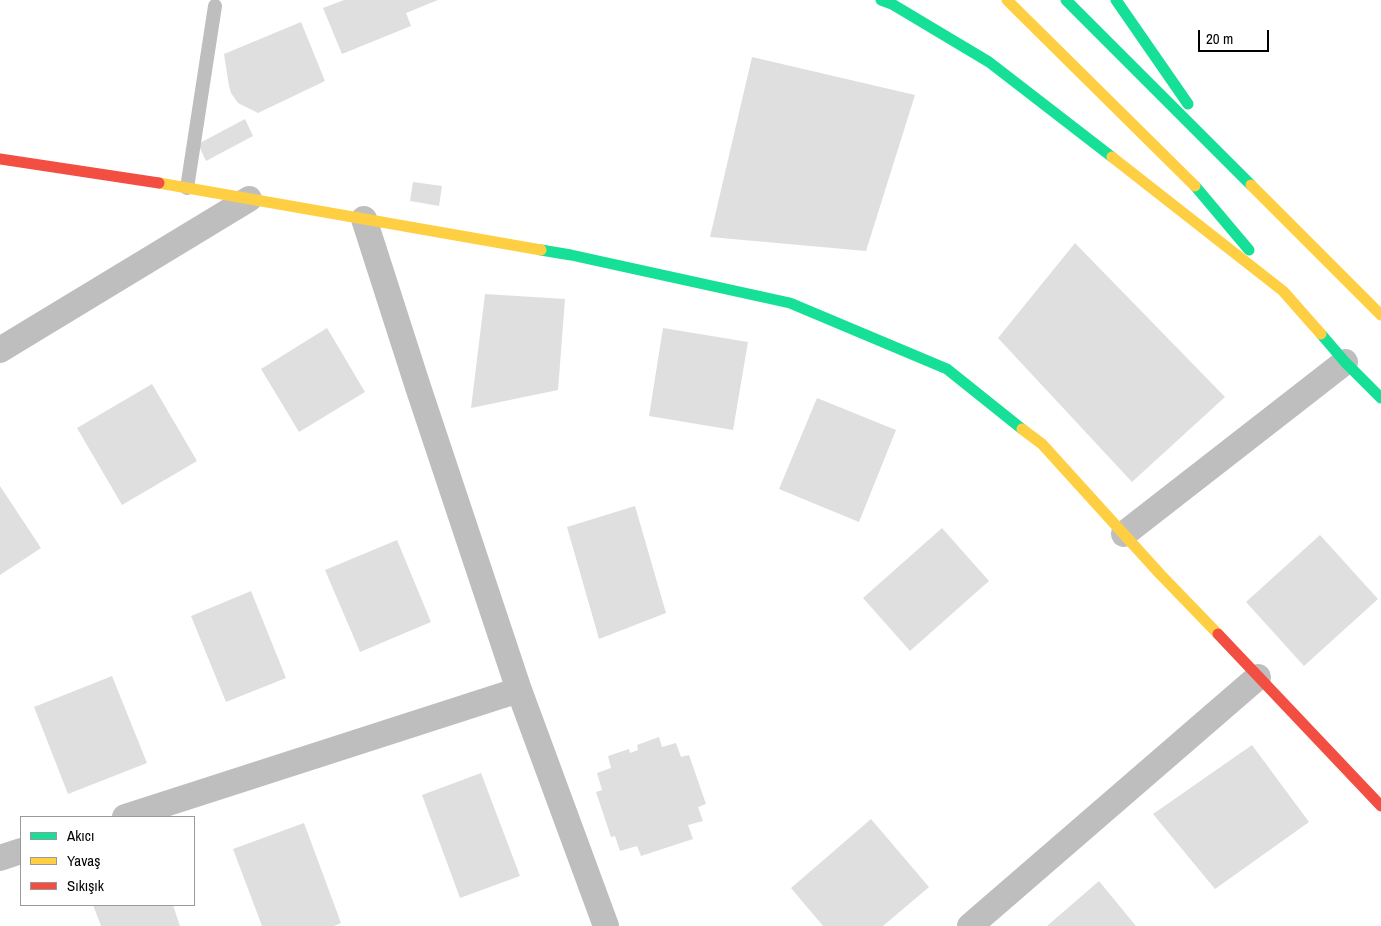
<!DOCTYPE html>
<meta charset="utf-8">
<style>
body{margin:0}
#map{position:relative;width:1381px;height:926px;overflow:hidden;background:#fff;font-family:"Archivo Narrow",sans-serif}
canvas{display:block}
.legend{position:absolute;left:20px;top:816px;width:175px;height:90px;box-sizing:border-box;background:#fff;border:1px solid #999;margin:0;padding:6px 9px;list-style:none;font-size:15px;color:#000}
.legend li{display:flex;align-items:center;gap:10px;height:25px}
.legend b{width:25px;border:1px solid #999}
.scale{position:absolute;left:1198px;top:30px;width:71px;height:22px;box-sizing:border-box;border:2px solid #000;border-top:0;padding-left:6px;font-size:15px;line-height:18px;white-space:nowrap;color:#000;-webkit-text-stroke:4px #fff;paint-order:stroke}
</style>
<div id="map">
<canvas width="1381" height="926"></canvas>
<ul class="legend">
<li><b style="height:6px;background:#16e098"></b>Akıcı</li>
<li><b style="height:6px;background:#ffcf43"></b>Yavaş</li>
<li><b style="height:6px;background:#f24e42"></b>Sıkışık</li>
</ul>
<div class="scale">20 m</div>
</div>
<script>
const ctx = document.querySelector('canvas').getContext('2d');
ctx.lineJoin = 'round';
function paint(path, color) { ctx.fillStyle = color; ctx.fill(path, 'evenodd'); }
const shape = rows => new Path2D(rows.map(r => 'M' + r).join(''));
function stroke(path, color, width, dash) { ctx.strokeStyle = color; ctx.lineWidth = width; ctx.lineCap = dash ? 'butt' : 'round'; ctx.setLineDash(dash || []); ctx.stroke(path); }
paint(shape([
 [344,0,438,0,406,13,411,26,342,54,323,8],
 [301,22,325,81,258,113,238,103,231,93,229,86,224,54],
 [752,57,915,95,866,251,710,237],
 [245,119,253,136,206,161,198,144],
 [413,182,442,186,439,206,410,201],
 [1075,243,1225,397,1132,482,998,338],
 [485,294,565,299,558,390,471,408],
 [327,328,365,392,299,432,261,369],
 [663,328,748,342,733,430,649,416],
 [152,384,197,461,122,505,77,428],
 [817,398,896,430,859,522,779,489],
 [0,486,41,548,0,575],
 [635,506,666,613,599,639,567,527],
 [942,528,989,581,910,651,863,598],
 [1320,535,1378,599,1304,666,1246,602],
 [397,540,431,622,360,652,325,570],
 [251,591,286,678,226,702,191,616],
 [112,676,147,763,68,794,34,707],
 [659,737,662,747,676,743,681,757,689,755,706,804,698,807,703,821,688,825,693,839,641,856,637,846,620,851,615,836,611,837,596,792,602,790,597,773,611,768,608,756,629,749,630,753,638,750,637,745],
 [1252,745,1309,822,1215,889,1153,814],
 [481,773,520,876,460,898,422,795],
 [871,819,929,887,883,926,823,926,791,888],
 [304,823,341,923,334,926,262,926,233,849],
 [1099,881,1136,926,1047,926],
 [93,905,173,905,180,926,101,926]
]), '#dfdfdf');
stroke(shape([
 [187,188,215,6]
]), '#bebebe', 14);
stroke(shape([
 [364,219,418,387,519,690,606,926],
 [0,350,249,199],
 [1124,534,1345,362],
 [125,817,519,690],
 [0,858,21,851],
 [970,926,1258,677]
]), '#bebebe', 26);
stroke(shape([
 [881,0,892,4,989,62,1112,157],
 [1066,0,1251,185],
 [1116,0,1188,104],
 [1195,186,1249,250],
 [541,250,571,255,790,303,947,369,1022,429],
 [1321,334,1345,362,1381,398]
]), '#16e098', 11);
stroke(shape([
 [1007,0,1195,186],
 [1112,157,1283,291,1321,334],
 [159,183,541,250],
 [1251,185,1381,315],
 [1022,429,1042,444,1160,574,1218,634]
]), '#ffcf43', 11);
stroke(shape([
 [0,159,159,183],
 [1218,634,1381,806]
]), '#f24e42', 11);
</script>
